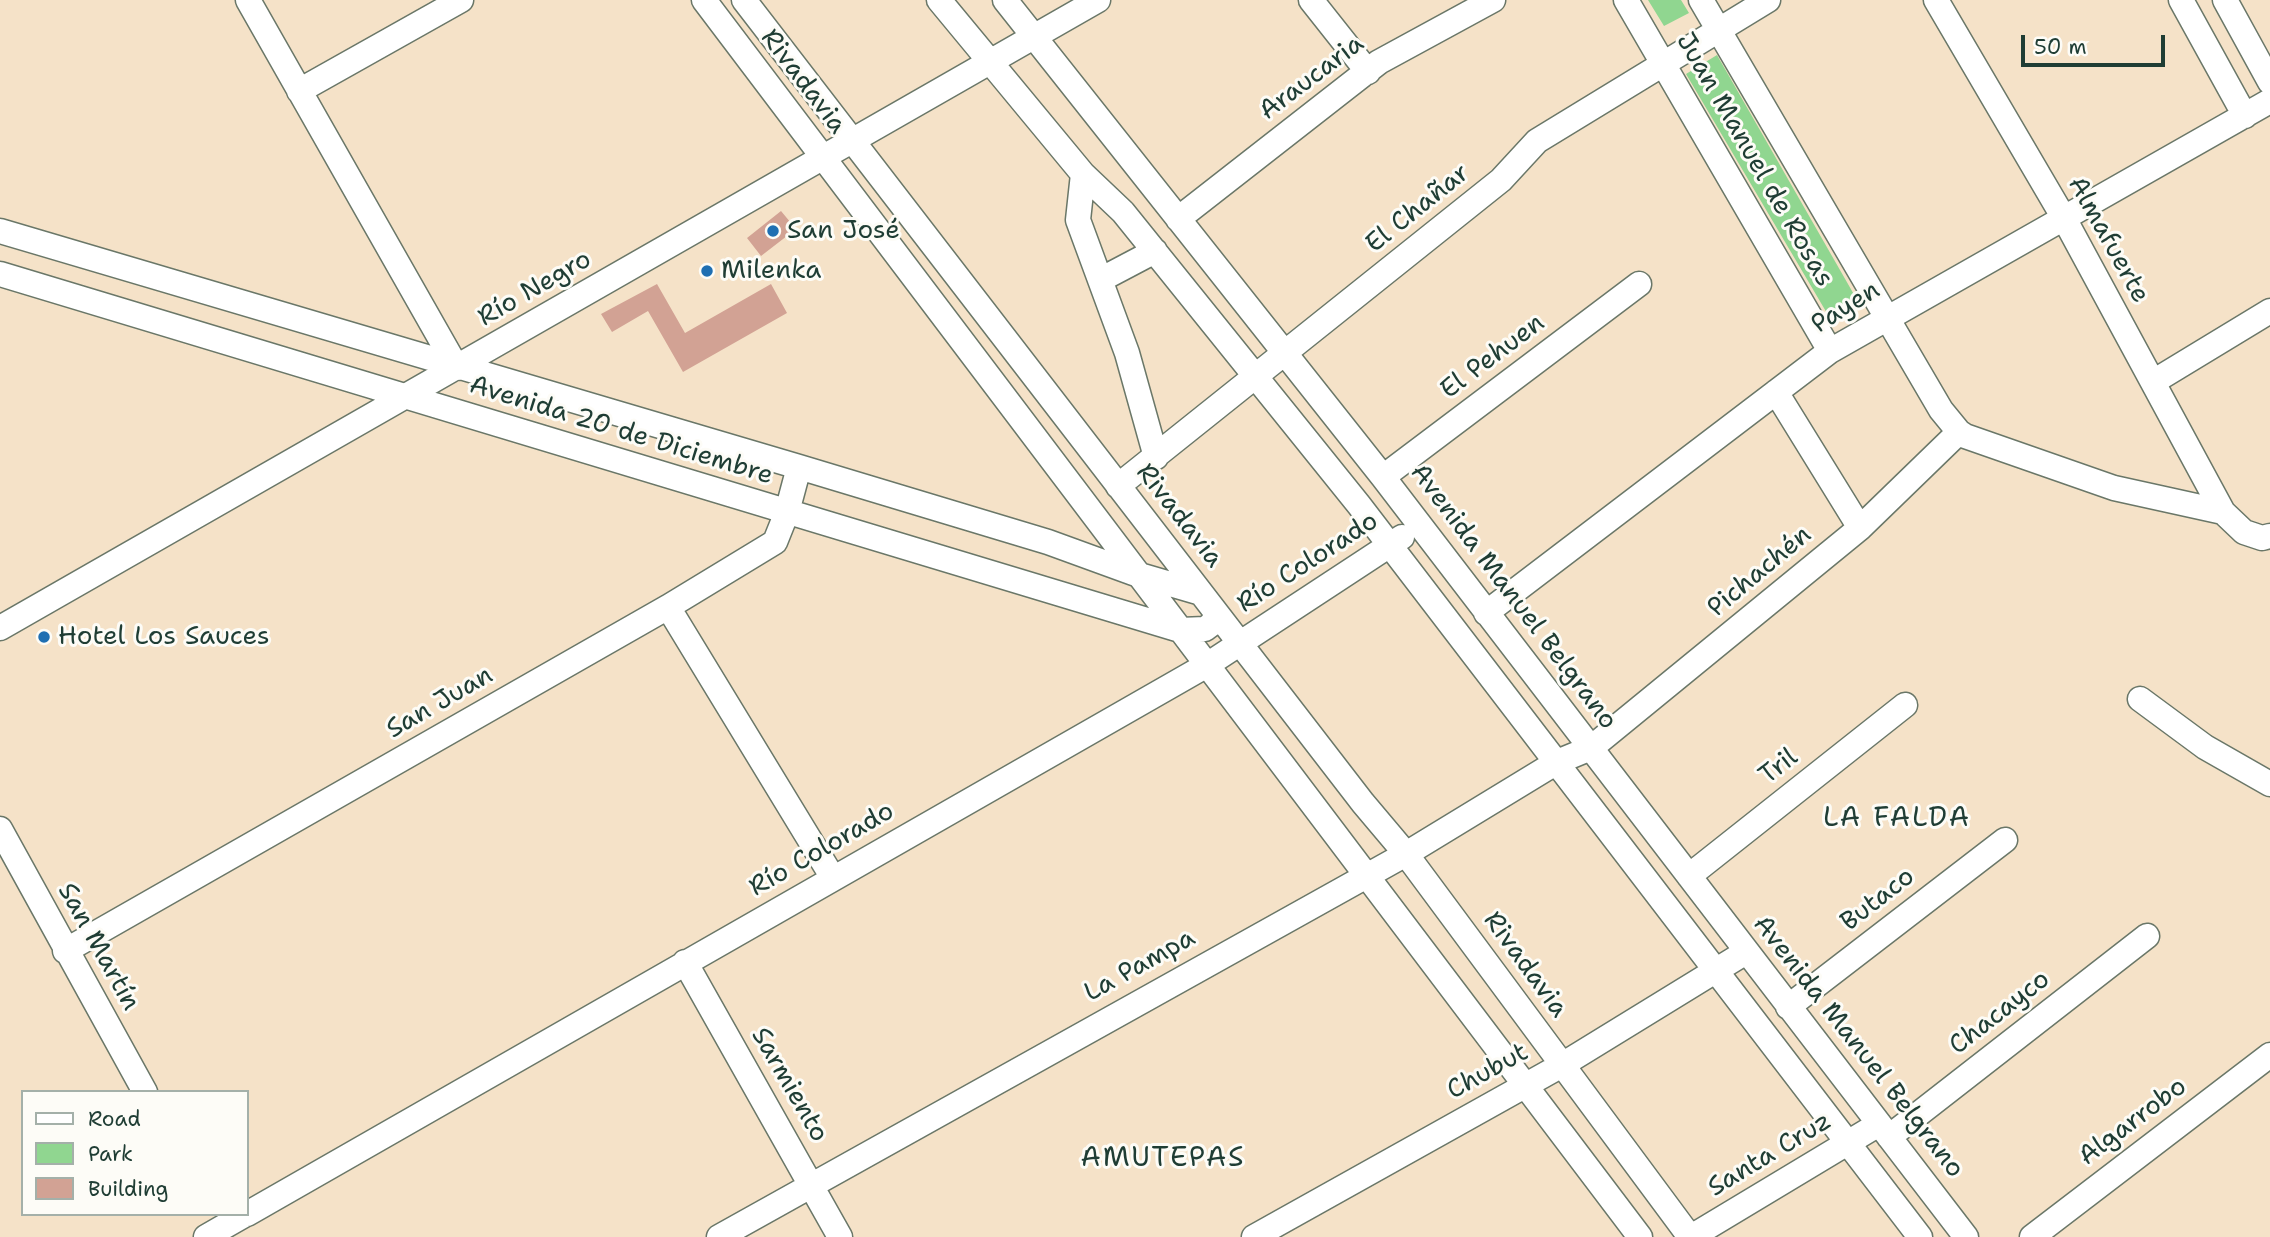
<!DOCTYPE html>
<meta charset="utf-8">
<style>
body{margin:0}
#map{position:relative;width:2270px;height:1237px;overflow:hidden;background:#f5e2c8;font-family:"Shantell Sans",sans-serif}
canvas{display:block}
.legend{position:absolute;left:21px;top:1090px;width:228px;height:126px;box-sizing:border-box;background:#fdfcf7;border:2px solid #a4b0a9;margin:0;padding:9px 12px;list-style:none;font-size:21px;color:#1f3d34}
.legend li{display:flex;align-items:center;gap:14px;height:35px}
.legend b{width:35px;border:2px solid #a4b0a9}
.scale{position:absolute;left:2021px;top:35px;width:144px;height:32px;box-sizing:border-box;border:4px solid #1f3d34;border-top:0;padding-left:9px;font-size:21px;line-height:24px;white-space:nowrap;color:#1f3d34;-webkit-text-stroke:5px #fdfcf7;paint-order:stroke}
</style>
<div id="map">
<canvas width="2270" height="1237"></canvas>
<ul class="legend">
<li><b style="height:9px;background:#fff"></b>Road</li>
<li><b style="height:19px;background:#90d690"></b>Park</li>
<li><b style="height:19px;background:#d2a294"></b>Building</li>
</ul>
<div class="scale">50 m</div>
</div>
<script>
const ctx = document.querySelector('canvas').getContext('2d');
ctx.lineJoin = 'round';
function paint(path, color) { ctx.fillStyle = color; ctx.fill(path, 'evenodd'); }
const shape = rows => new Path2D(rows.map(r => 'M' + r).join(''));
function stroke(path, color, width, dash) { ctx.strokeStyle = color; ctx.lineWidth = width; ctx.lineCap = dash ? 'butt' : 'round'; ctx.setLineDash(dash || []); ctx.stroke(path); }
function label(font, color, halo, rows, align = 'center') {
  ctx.font = font + ' "Shantell Sans",sans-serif'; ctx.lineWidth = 6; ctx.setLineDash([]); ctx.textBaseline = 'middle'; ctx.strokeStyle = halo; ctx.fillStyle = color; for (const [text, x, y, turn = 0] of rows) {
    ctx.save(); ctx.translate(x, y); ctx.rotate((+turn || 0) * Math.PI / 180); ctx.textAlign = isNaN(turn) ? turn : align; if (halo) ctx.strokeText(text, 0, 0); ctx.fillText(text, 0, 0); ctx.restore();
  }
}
paint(shape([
 [1648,0,1681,0,1689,13,1664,26],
 [1717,55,1860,305,1831,320,1686,74]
]), '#90d690');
paint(shape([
 [781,211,796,229,761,256,747,238],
 [657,284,685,333,771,284,787,313,683,372,648,311,612,332,601,314]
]), '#d2a294');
const minor = shape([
 [248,0,457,368],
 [704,0,1640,1237],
 [744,0,1363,803,1406,854,1690,1237],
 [939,0,1083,174,1123,212,1359,505,1920,1237],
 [1005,0,1383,477,1966,1237],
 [1311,0,1368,72],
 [1626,0,1830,351],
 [1701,0,1941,410,1959,432,1965,436,2114,488,2223,512],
 [1936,0,2065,220,2223,512,2244,532,2262,538,2270,536],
 [2181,0,2245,116],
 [2225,0,2270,82],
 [299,91,461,0],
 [1083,174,1078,220,1127,353,1156,457],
 [1178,219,1379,62,1493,0],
 [0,231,799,467,1048,542,1136,574,1201,593],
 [0,274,1180,630,1205,629,1213,623,1216,613],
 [1100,280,1155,251],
 [2153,382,2270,311],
 [1776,392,1860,528],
 [1383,477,1639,284],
 [1118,486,1501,180,1537,141,1768,0],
 [668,607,833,878],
 [1486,613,1830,351,2270,101],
 [0,628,1098,0],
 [2140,699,2205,747,2270,784],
 [0,829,145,1092],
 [1689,876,1905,705],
 [65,951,668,607,775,542,787,512,799,467],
 [685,962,840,1237],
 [1788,1007,2005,840],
 [1889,1137,2147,936],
 [247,1214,1207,665,1402,537],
 [206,1237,246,1214],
 [719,1237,1406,854,1557,762,1591,748,1860,528,1959,432],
 [1254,1237,1562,1065,1746,952],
 [1691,1237,1879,1124],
 [2032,1237,2270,1055]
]);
stroke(minor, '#6a7768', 27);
stroke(minor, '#fff', 24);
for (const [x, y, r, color] of [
 [773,231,7,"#1f6fb2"],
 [707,271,7,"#1f6fb2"],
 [44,637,7,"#1f6fb2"]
]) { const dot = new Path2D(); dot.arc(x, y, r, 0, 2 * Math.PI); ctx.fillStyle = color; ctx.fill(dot); stroke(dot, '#fdfcf7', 2.5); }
label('26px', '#1f3d34', '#fdfcf7', [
 ["Araucaria",1312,78,-37],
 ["Rivadavia",803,82,53],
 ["Juan Manuel de Rosas",1754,160,60],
 ["El Chañar",1418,209,-39],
 ["Almafuerte",2108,240,61],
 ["Río Negro",535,289,-30],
 ["Payen",1846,308,-32],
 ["El Pehuen",1493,357,-37],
 ["Avenida 20 de Diciembre",621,431,17],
 ["Rivadavia",1179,516,52],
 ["Río Colorado",1308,563,-33],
 ["Pichachén",1760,572,-40],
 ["Avenida Manuel Belgrano",1513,597,53],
 ["San Juan",440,703,-30],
 ["Tril",1779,767,-38],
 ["Río Colorado",822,850,-30],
 ["Butaco",1878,900,-38],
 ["San Martín",98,947,61],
 ["Rivadavia",1525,965,54],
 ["La Pampa",1140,966,-29],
 ["Chacayco",2000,1013,-38],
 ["Avenida Manuel Belgrano",1858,1047,52],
 ["Chubut",1488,1072,-29],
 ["Sarmiento",789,1085,60],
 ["Algarrobo",2133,1122,-37],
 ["Santa Cruz",1770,1155,-31]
]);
label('26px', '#1f3d34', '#fdfcf7', [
 ["San José",787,231],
 ["Milenka",721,271],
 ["Hotel Los Sauces",58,637]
], 'left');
ctx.letterSpacing = '2px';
label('28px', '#1f3d34', '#fdfcf7', [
 ["LA FALDA",1897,819],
 ["AMUTEPAS",1163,1159]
]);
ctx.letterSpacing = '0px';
</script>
